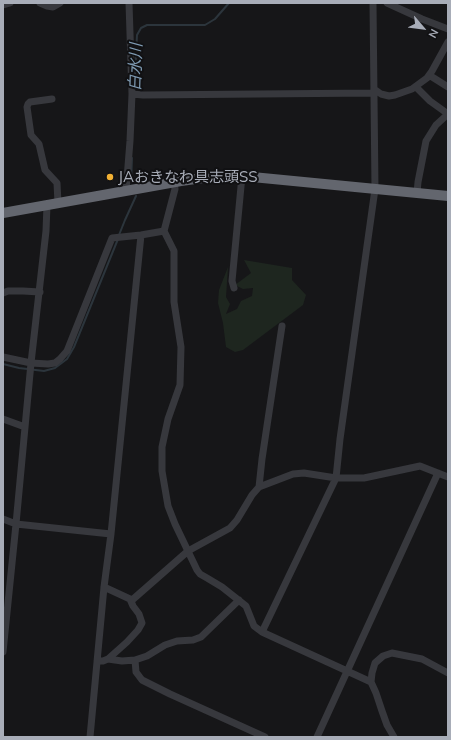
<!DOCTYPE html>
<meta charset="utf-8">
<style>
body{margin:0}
#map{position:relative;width:451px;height:740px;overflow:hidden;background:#161618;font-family:Mulish,sans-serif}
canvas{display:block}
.frame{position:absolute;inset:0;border:4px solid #a8adb8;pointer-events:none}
.north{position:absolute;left:403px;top:8px;width:40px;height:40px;-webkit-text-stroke:3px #111113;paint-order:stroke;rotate:118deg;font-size:11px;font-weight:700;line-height:16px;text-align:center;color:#a8adb8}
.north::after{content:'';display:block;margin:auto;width:14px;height:18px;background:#a8adb8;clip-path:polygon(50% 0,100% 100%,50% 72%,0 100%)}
</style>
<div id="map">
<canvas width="451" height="740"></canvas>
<div class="frame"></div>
<div class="north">N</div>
</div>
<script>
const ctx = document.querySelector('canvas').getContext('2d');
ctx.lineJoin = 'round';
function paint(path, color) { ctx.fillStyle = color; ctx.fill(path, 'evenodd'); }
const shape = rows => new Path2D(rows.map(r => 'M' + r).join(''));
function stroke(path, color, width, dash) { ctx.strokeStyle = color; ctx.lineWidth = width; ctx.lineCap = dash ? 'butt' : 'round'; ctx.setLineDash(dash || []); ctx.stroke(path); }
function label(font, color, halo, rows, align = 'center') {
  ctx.font = font + ' Mulish,"Noto Sans JP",sans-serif'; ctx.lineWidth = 4; ctx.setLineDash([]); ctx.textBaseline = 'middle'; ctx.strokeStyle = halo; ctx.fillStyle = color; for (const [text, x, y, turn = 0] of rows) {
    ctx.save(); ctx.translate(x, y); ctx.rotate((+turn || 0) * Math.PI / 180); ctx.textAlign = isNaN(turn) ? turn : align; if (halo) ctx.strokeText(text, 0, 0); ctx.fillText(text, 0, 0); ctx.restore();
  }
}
paint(shape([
 [244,260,292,268,292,280,306,295,303,305,243,350,235,352,226,347,223,323,218,303,219,290,228,267,226,297,230,304,226,314,237,309,241,301,252,296,253,288,243,289,235,285,251,273]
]), '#1e261f');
stroke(shape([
 [135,76,137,35,141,28,147,25,205,25,215,19,229,3],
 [131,181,132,158],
 [119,235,125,220,136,196],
 [3,364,19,368,44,371,55,368,67,359,74,347,118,239]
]), '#2c353c', 2);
stroke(shape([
 [40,3,47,6,53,7,60,3],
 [387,3,422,19,448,29],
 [3,5,10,3],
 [429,75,448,87],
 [416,87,430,101,448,114],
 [374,89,381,94,389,96,395,95,412,89,427,78,432,71,448,42],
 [132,94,143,95,374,93],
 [52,99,30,102,28,104,27,107,31,135,39,144,45,170,57,183,58,203],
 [174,182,175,189,164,231,174,251,174,302,181,347,180,385,168,419,162,447,162,471,168,506,175,524,197,570,200,574,207,578,222,587,246,606,254,626,262,632,371,682],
 [126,191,130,141,132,94,129,3],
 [417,193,418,182,426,141,436,125,448,114],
 [234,288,232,281,242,176],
 [3,293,8,291,23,291,40,292],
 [3,357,31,363,48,364,55,363,60,359,67,351,112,238,141,235,164,231],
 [3,419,25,427],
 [259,487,262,459,282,326],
 [3,519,16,524,111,534],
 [104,587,130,599,133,606,139,614,142,623,138,630,127,642,108,659],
 [131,601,188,551,230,528,237,520,252,495,259,487,293,474,304,473,336,478,364,478,420,466,448,477],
 [262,632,336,478,340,439,375,189,373,3],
 [3,652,16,524,31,363,46,231,47,205],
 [135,660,136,672,142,680,170,694,265,737],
 [97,661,103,661,108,659,122,661,135,660,147,656,165,645,177,641,193,640,201,637,239,600],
 [90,737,104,587,111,534,141,235],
 [317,737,438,473],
 [394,737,387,725,382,711,376,693,371,682,372,673,375,663,383,656,392,653,422,659,448,673]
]), '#37383d', 7);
stroke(shape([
 [3,213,181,181,217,176,242,176,448,196]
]), '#63666e', 10);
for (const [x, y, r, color] of [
 [110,177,4,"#f2b134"]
]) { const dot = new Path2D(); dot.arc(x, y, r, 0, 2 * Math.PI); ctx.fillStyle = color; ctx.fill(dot); stroke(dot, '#111113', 1.5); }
label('15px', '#a8adb8', '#111113', [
 ["JAおきなわ具志頭SS",118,177]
], 'left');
label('italic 16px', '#7f9bb3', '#111113', [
 ["白水川",136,67,-88]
]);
</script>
